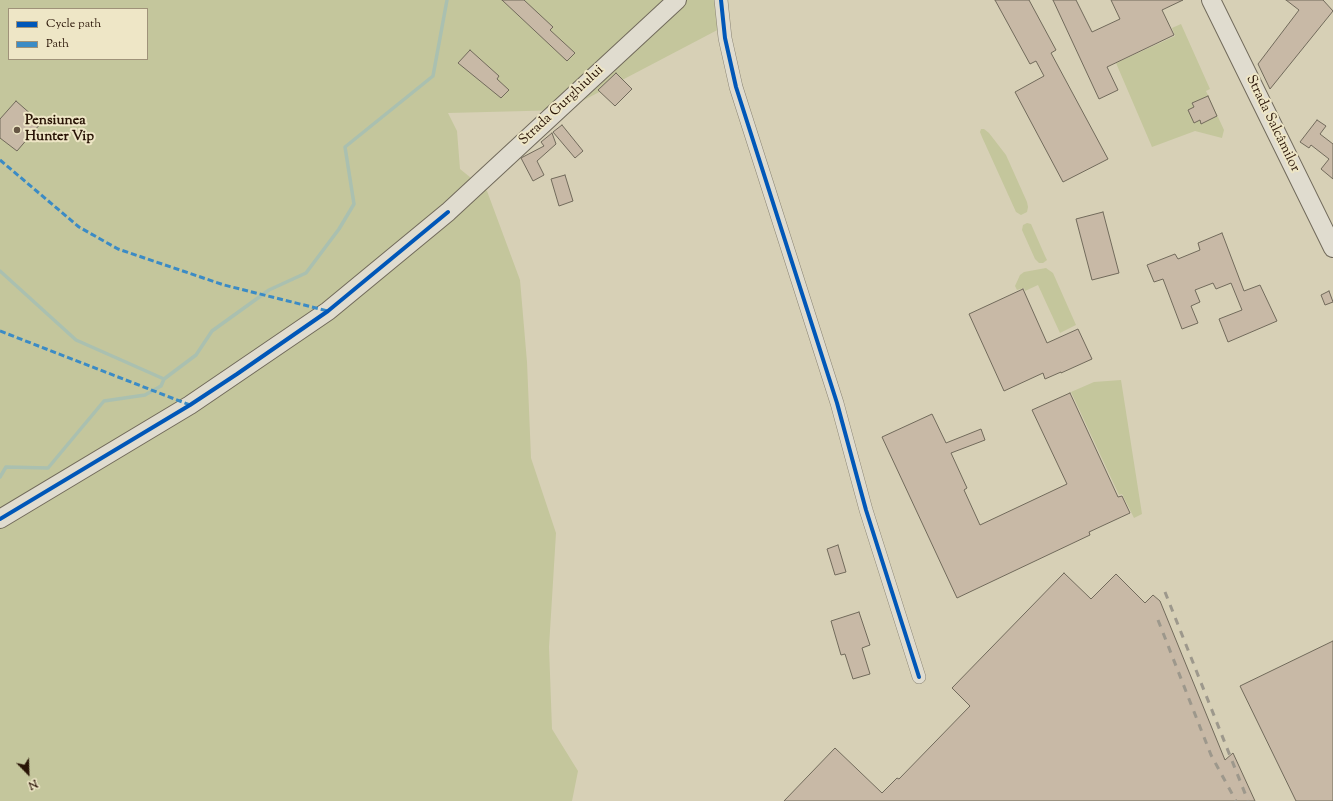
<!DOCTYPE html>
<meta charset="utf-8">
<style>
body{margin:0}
#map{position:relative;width:1333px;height:801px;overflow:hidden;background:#d7d0b6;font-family:"Sorts Mill Goudy",serif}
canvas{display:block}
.legend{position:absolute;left:8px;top:8px;width:140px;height:52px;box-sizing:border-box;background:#eee6c6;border:1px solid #9f9279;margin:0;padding:5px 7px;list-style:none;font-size:12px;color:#291406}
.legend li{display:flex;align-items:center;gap:8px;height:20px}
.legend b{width:20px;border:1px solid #9f9279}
.north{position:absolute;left:8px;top:753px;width:40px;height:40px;-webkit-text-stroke:3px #eee6c6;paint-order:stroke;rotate:157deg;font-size:11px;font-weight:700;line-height:16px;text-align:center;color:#291406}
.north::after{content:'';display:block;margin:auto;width:14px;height:18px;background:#291406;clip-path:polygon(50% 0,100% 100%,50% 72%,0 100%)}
</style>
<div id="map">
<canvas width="1333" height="801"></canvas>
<ul class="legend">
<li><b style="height:5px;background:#0057b8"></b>Cycle path</li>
<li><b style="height:5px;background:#3b8bc5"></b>Path</li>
</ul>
<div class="north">N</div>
</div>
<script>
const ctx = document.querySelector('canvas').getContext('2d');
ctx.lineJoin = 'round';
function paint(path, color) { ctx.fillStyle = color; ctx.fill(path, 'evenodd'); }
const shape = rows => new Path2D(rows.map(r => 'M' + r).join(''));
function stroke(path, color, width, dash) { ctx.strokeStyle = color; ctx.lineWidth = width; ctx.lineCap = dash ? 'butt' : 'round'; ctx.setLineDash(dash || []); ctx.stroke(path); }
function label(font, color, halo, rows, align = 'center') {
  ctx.font = font + ' "Sorts Mill Goudy",serif'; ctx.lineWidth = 4; ctx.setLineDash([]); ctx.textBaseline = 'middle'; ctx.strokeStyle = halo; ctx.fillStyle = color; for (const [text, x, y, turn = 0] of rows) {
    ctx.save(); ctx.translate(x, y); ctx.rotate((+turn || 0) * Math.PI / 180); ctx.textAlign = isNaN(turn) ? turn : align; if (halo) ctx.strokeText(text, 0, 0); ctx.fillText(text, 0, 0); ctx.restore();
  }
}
paint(shape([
 [0,0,729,0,719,5,725,26,565,110,448,113,457,131,460,169,487,191,520,280,527,362,531,458,556,533,549,647,552,729,578,771,572,801,0,801],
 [9,9,147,9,147,59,9,59],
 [1181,24,1210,89,1206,91,1224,130,1222,138,1195,131,1152,147,1116,63,1175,36,1172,28],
 [981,129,984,129,989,133,1006,155,1027,202,1028,207,1027,212,1021,215,1016,212,982,137,980,132],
 [1027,223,1031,224,1045,256,1047,260,1043,263,1039,263,1035,259,1022,230,1023,225],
 [1046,268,1053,273,1076,325,1060,333,1038,285,1025,291,1024,288,1017,290,1015,286,1020,275,1024,272],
 [1121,380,1142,514,1134,518,1122,494,1119,495,1071,392,1094,382]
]), '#c4c69c');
stroke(shape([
 [0,271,76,340,164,379],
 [0,477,6,467,48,468,104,401,145,395,161,386,164,379,196,355,212,331,269,290,306,273,339,229,354,204,345,147,433,76,447,0]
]), '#aac0b0', 3.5);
const building = shape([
 [502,0,524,0,553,27,550,30,575,53,567,61,502,0],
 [995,0,1029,0,1056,50,1051,53,1108,159,1063,182,1015,92,1044,76,1036,61,1030,64,995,0],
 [1053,0,1076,0,1092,32,1120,19,1111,0,1183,0,1162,10,1174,35,1107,67,1118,90,1099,99,1053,0],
 [1286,0,1323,0,1333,11,1270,89,1258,64,1299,10,1286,0],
 [470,50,499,76,497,79,509,90,501,98,458,63,470,50],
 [616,73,632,89,615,106,598,90,616,73],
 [1208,96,1217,116,1201,124,1200,120,1194,123,1188,110,1194,107,1192,103,1208,96],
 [16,101,41,123,17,151,0,138,0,119,16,101],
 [1317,120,1326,126,1320,134,1333,144,1333,179,1321,169,1329,159,1311,145,1309,148,1300,142,1317,120],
 [562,125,583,151,575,158,553,132,562,125],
 [552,133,556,144,537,161,544,175,533,181,521,158,544,146,541,142,552,133],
 [565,175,573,201,559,206,551,179,565,175],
 [1103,212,1119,273,1092,280,1076,219,1103,212],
 [1222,233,1244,291,1260,285,1277,321,1228,342,1219,319,1242,310,1231,283,1216,289,1213,283,1195,290,1200,302,1191,306,1198,323,1182,329,1163,279,1154,282,1147,265,1175,254,1178,259,1200,250,1198,243,1222,233],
 [1023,289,1047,343,1078,329,1092,359,1061,373,1061,372,1045,379,1043,373,1004,391,969,314,1023,289],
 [1329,291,1333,302,1325,305,1321,295,1329,291],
 [1070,393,1118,497,1122,496,1130,513,1089,532,1090,535,957,598,882,437,932,414,946,443,981,429,985,440,951,453,967,488,964,490,980,525,1067,484,1032,410,1070,393],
 [838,545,846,572,835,575,827,549,838,545],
 [1064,573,1091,599,1116,574,1145,603,1153,595,1160,601,1225,760,1233,753,1255,801,784,801,835,748,882,793,897,778,899,779,970,706,952,688,1064,573],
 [859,612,870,645,862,648,870,674,853,679,845,654,841,655,831,621,859,612],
 [1333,641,1333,801,1296,801,1240,686,1333,641]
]);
paint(building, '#c8b9a6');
stroke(building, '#716a5b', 1);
const street = shape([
 [721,0,725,38,736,87,837,403,866,510,919,677]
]);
const secondary = shape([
 [1211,0,1333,248],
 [0,519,190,405,328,311,448,212,677,0]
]);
stroke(street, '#898373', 14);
stroke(secondary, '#716a5b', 20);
stroke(street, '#e0dccf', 13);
stroke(secondary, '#e0dccf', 18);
stroke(shape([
 [1165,592,1248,801],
 [1158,620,1211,755,1236,801]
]), '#9d988c', 3, [7, 7]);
stroke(shape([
 [0,160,79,227,118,249,224,285,328,311],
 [0,331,190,405]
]), '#3b8bc5', 3, [6, 3]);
stroke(shape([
 [721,0,725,38,736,87,837,403,866,510,919,677],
 [0,519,190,405,237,374,328,311,448,212]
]), '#0057b8', 4);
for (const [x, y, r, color] of [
 [17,130,4,"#665644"]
]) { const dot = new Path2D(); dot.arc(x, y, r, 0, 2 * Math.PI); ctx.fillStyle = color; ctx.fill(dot); stroke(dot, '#eee6c6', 1.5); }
label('14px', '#291406', '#eee6c6', [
 ["Strada Gurghiului",562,106,-43],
 ["Strada Salcâmilor",1272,124,64]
]);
label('bold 14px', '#291406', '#eee6c6', [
 ["Pensiunea",25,122],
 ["Hunter Vip",25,138]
], 'left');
</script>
